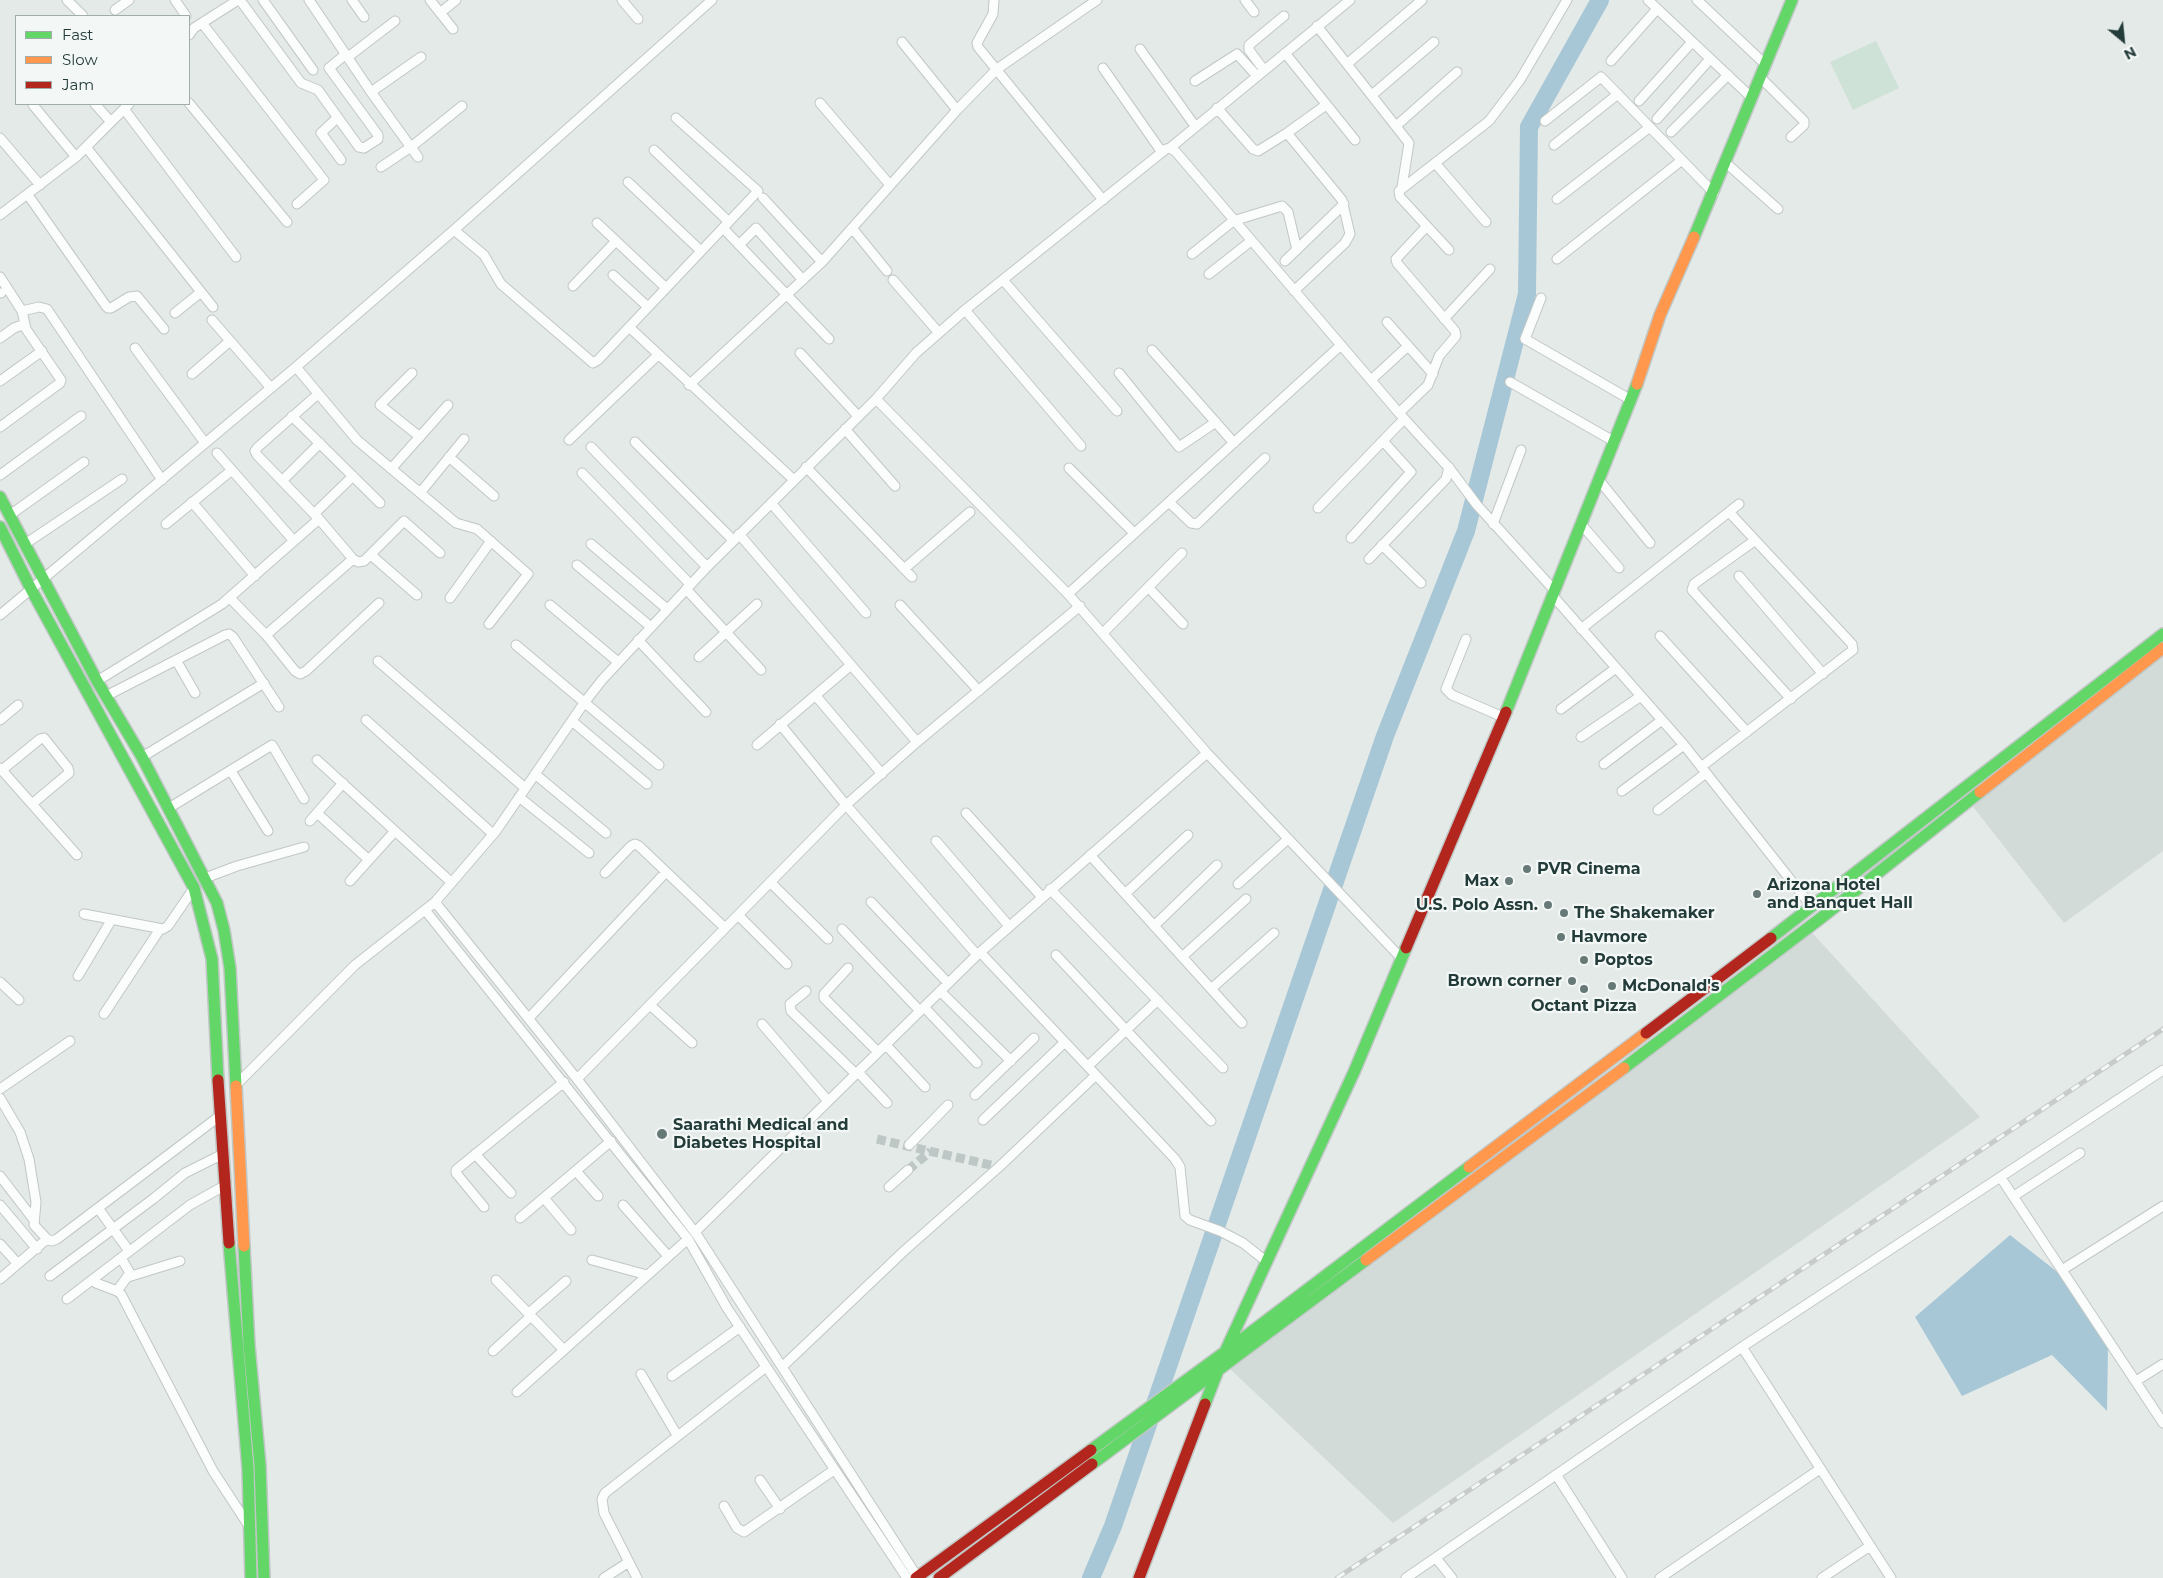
<!DOCTYPE html>
<style>
body{margin:0}
#map{position:relative;width:2163px;height:1578px;overflow:hidden;background:#e4eae8;font-family:Montserrat,sans-serif}
canvas{display:block}
.legend{position:absolute;left:15px;top:15px;width:175px;height:90px;box-sizing:border-box;background:#f3f8f7;border:1px solid #a0adab;margin:0;padding:6px 9px;list-style:none;font-size:15px;color:#233c3a}
.legend li{display:flex;align-items:center;gap:10px;height:25px}
.legend b{width:25px;border:1px solid #a0adab}
.north{position:absolute;left:2098px;top:15px;width:50px;height:50px;-webkit-text-stroke:4px #f3f8f7;paint-order:stroke;rotate:152deg;font-size:14px;font-weight:700;line-height:20px;text-align:center;color:#233c3a}
.north::after{content:'';display:block;margin:auto;width:18px;height:22px;background:#233c3a;clip-path:polygon(50% 0,100% 100%,50% 72%,0 100%)}
</style>
<div id="map">
<canvas width="2163" height="1578"></canvas>
<ul class="legend">
<li><b style="height:6px;background:#63d668"></b>Fast</li>
<li><b style="height:6px;background:#ff974d"></b>Slow</li>
<li><b style="height:6px;background:#b3261e"></b>Jam</li>
</ul>
<div class="north">N</div>
</div>
<script>
const ctx = document.querySelector('canvas').getContext('2d');
ctx.lineJoin = 'round';
function paint(path, color) { ctx.fillStyle = color; ctx.fill(path, 'evenodd'); }
const shape = rows => new Path2D(rows.map(r => 'M' + r).join(''));
function stroke(path, color, width, dash) { ctx.strokeStyle = color; ctx.lineWidth = width; ctx.lineCap = dash ? 'butt' : 'round'; ctx.setLineDash(dash || []); ctx.stroke(path); }
function label(font, color, halo, rows, align = 'center') {
  ctx.font = font + ' Montserrat,sans-serif'; ctx.lineWidth = 4.5; ctx.setLineDash([]); ctx.textBaseline = 'middle'; ctx.strokeStyle = halo; ctx.fillStyle = color; for (const [text, x, y, turn = 0] of rows) {
    ctx.save(); ctx.translate(x, y); ctx.rotate((+turn || 0) * Math.PI / 180); ctx.textAlign = isNaN(turn) ? turn : align; if (halo) ctx.strokeText(text, 0, 0); ctx.fillText(text, 0, 0); ctx.restore();
  }
}
paint(shape([
 [2163,651,2163,851,2064,923,1970,803],
 [1807,927,1980,1117,1393,1523,1228,1367]
]), '#d3dbd9');
paint(shape([
 [1876,41,1899,88,1853,110,1830,62]
]), '#cee2d8');
paint(shape([
 [2010,1235,2083,1292,2108,1346,2107,1411,2052,1355,1962,1396,1915,1317]
]), '#a7c7d6');
stroke(shape([
 [1091,1578,1113,1526,1385,736,1466,531,1527,294,1529,127,1600,0]
]), '#a7c7d6', 18);
stroke(shape([
 [877,1139,999,1167],
 [908,1170,931,1151]
]), '#bdc7c5', 9, [9, 4.5]);
const street = shape([
 [67,0,83,16],
 [175,0,186,16],
 [240,0,301,83,318,90,359,147,364,148,378,139,378,135,329,68,346,54],
 [263,0,313,70],
 [309,0,371,92,418,157],
 [352,0,364,17],
 [430,0,453,29],
 [622,0,638,19],
 [994,0,993,14,977,43,978,47,1103,200],
 [1245,0,1254,12],
 [1648,0,1752,98],
 [1697,0,1766,65],
 [115,10,129,0],
 [440,13,456,0],
 [202,23,324,180,297,204],
 [1317,26,1409,143,1402,187],
 [189,35,194,28,238,0],
 [902,42,957,110],
 [1140,49,1195,126],
 [1285,53,1355,140],
 [348,57,395,21],
 [1611,61,1657,9],
 [1347,64,1422,0],
 [1103,68,1161,151],
 [1264,70,1249,50,1249,45,1284,16],
 [1761,78,1804,121,1804,125,1791,137],
 [1195,81,1237,54,1257,76],
 [371,92,421,57],
 [1372,95,1434,42],
 [1639,101,1692,42],
 [189,103,287,222],
 [820,103,890,185],
 [95,104,111,122],
 [33,105,76,157],
 [1217,108,1253,149,1258,151,1287,133,1326,105],
 [124,109,236,257],
 [337,118,321,133,341,160],
 [1657,119,1710,59],
 [1545,121,1601,77,1714,193],
 [1396,126,1457,72],
 [1671,132,1728,75],
 [1287,133,1342,200,1350,234,1345,243,1294,291],
 [0,138,40,185],
 [1554,145,1618,94],
 [86,147,213,307],
 [1170,148,1350,0],
 [654,150,729,222],
 [1435,163,1486,222],
 [1726,163,1778,209],
 [381,167,411,147,462,106],
 [628,182,701,251],
 [28,195,106,306,108,308,111,308,129,297,137,296,164,329],
 [763,198,822,262],
 [1557,199,1650,127],
 [0,215,76,157,129,104],
 [597,223,665,287],
 [723,228,829,339],
 [852,228,887,271],
 [454,230,484,255,501,284,593,363,598,360,758,191,676,118],
 [739,245,756,228,803,280],
 [1449,250,1400,197,1399,191,1489,121,1520,80,1567,0],
 [1192,254,1233,221,1282,206,1288,212,1297,250],
 [1557,259,1682,160],
 [1285,261,1344,204],
 [1209,274,1251,241],
 [613,275,648,307],
 [0,277,22,311,39,307,47,309,162,480],
 [893,280,939,333],
 [1003,280,1117,411],
 [573,286,616,241],
 [0,293,1,293],
 [1541,298,1525,339,1631,400],
 [965,310,1081,446],
 [175,313,201,292],
 [1444,319,1490,269],
 [212,320,271,388],
 [1387,322,1433,374],
 [629,327,794,480],
 [0,338,14,328,25,324],
 [135,348,205,443],
 [1152,350,1234,443],
 [800,353,858,416],
 [296,367,357,440,456,523,477,529,528,574,489,624],
 [412,373,380,405,420,437],
 [1119,373,1179,447,1216,422],
 [192,374,230,341],
 [1371,380,1408,346],
 [0,381,42,351],
 [1510,382,1615,442],
 [689,385,822,262,957,110,997,69,1097,0],
 [318,394,258,447,255,451,257,455,319,519,353,559,358,562,364,561,404,521,440,553],
 [876,399,1068,594,1207,753,1402,959],
 [1399,413,1428,385,1439,356,1456,336,1455,331,1397,263,1396,259,1426,227],
 [292,416,380,503],
 [0,427,60,383,61,380,26,329,22,311],
 [845,429,895,486],
 [569,440,658,355],
 [635,442,733,540],
 [591,447,707,567],
 [217,453,294,541],
 [449,457,494,496],
 [806,467,912,577],
 [1069,468,1134,533],
 [391,469,448,405],
 [582,473,690,584],
 [0,475,81,416],
 [1599,480,1650,543],
 [282,481,320,443],
 [420,493,464,439],
 [192,502,255,576],
 [1169,502,1191,523,1197,524,1265,458],
 [771,503,866,613],
 [1318,508,1404,419],
 [314,514,353,476],
 [10,515,84,462],
 [166,524,232,470],
 [1493,524,1521,450],
 [1581,524,1619,568],
 [739,534,917,742],
 [1351,538,1411,472,1383,441],
 [1754,541,1694,584,1692,590,1791,699],
 [25,544,122,479],
 [591,544,667,609],
 [1382,545,1421,583],
 [371,555,417,595],
 [1369,559,1446,479,1449,467],
 [577,565,651,627],
 [904,569,970,512],
 [1739,576,1823,674],
 [1148,587,1183,624],
 [686,589,761,670],
 [1068,594,1341,345],
 [1553,596,1684,745,1812,907],
 [230,598,266,635,295,671,300,674,306,671,379,603],
 [450,598,491,541],
 [550,605,618,662],
 [900,605,979,691],
 [0,615,296,367,454,230,712,0],
 [1581,629,1739,504],
 [1103,633,1182,553],
 [266,635,353,559],
 [1660,636,1747,732],
 [1466,639,1446,689,1452,695,1503,717],
 [638,640,706,712],
 [516,645,659,765],
 [699,657,757,604],
 [176,660,195,693],
 [378,661,525,788],
 [97,681,222,604,319,519],
 [106,696,225,635,229,634,233,637,279,707],
 [816,696,882,774],
 [1561,709,1616,668],
 [0,720,18,705],
 [366,720,493,834],
 [572,721,647,784],
 [780,724,846,805,977,955],
 [1581,737,1641,696],
 [757,745,851,665],
 [142,757,264,683],
 [317,760,451,882],
 [1604,764,1662,720],
 [1701,767,1853,650,1852,644,1729,512],
 [0,768,77,855],
 [2,770,40,739,44,738,68,768,69,773,32,804],
 [231,771,268,831],
 [535,774,606,833],
 [1622,791,1684,745],
 [519,797,589,853],
 [169,808,272,745,304,799],
 [1658,810,1706,773],
 [317,813,369,860],
 [966,813,1041,896],
 [310,821,343,783],
 [936,841,1009,926],
 [1090,855,1242,1023],
 [605,873,631,846,635,844,639,846,725,928],
 [205,878,237,866,304,847],
 [350,881,395,831],
 [770,882,828,939],
 [1238,884,1288,839],
 [1050,889,1223,1068],
 [1125,894,1188,835],
 [435,902,577,1079,697,1235,918,1578],
 [871,902,948,983],
 [425,910,688,1239,727,1308,907,1578],
 [84,914,163,929,168,926,194,888],
 [738,915,787,964],
 [1154,926,1217,865],
 [842,929,920,1011],
 [980,952,1175,1159,1180,1167,1185,1216,1190,1220,1220,1231,1243,1243,1267,1262],
 [1056,955,1211,1121],
 [1182,957,1246,899],
 [848,968,824,994,824,998,878,1052],
 [78,976,112,919],
 [0,982,19,1000],
 [1211,989,1274,933],
 [806,991,790,1004,791,1011,856,1074],
 [940,991,1011,1061],
 [650,1005,692,1043],
 [924,1007,977,1063],
 [104,1014,160,929],
 [529,1018,666,872],
 [762,1024,828,1101],
 [886,1045,925,1087],
 [1088,1066,1158,1000],
 [858,1072,887,1103],
 [577,1079,846,805,917,742,1080,606],
 [237,1084,355,965,435,902,496,831,584,703,602,680,707,567,876,399,916,353,965,310,1166,149,1170,148,1176,152,1399,413,1450,469,1477,505,1555,591],
 [0,1089,70,1041],
 [975,1095,1034,1038],
 [0,1098,20,1132,29,1159,36,1202,34,1225,47,1239,52,1241,57,1239,221,1115],
 [983,1120,1065,1042],
 [909,1145,948,1105],
 [475,1154,511,1193],
 [576,1171,598,1196],
 [0,1176,34,1220],
 [2001,1178,2163,1423],
 [889,1187,908,1170],
 [2014,1196,2080,1153],
 [544,1198,571,1230],
 [0,1205,37,1249],
 [623,1205,668,1256],
 [484,1207,456,1173,456,1170,564,1082],
 [98,1208,129,1251],
 [520,1218,611,1141],
 [695,1232,977,955,1207,753],
 [0,1244,18,1264],
 [592,1260,647,1275],
 [2062,1270,2163,1206],
 [50,1276,153,1199,185,1173,223,1154],
 [128,1277,180,1261],
 [0,1279,47,1239],
 [92,1280,96,1283,117,1291,121,1294,213,1471,247,1523],
 [496,1280,564,1350],
 [117,1291,130,1273,121,1258],
 [67,1299,190,1205,224,1186],
 [529,1313,566,1281],
 [1742,1347,1891,1578],
 [493,1351,531,1316],
 [782,1367,904,1251,999,1167,1096,1075],
 [641,1374,677,1435],
 [672,1376,740,1327],
 [2136,1381,2163,1364],
 [517,1392,688,1239],
 [1557,1476,1622,1578],
 [760,1480,780,1509],
 [724,1506,737,1528,744,1532,834,1470],
 [1436,1558,1452,1578],
 [604,1578,629,1562],
 [637,1578,604,1513,602,1499,605,1493,766,1367],
 [1406,1578,1742,1347,2163,1070],
 [1660,1578,1820,1469],
 [1822,1578,1870,1546]
]);
const fast = shape([
 [1694,237,1792,0],
 [0,497,97,681,142,757,217,903,224,930,230,968,236,1086],
 [0,527,31,589,194,888,212,959,218,1080],
 [1506,712,1637,384],
 [1771,938,2163,634],
 [1624,1068,1821,918,1980,792],
 [229,1243,248,1469,251,1578],
 [244,1246,249,1345,260,1465,264,1578],
 [1205,1404,1225,1352,1354,1072,1406,948],
 [1091,1450,1225,1352,1469,1167],
 [1092,1464,1366,1260]
]);
const slow = shape([
 [1637,384,1660,315,1694,237],
 [1980,792,2163,648],
 [236,1086,244,1246],
 [1469,1167,1646,1033],
 [1366,1260,1624,1068]
]);
const jam = shape([
 [1406,948,1506,712],
 [1646,1033,1771,938],
 [218,1080,229,1243],
 [916,1578,1091,1450],
 [939,1578,1092,1464],
 [1139,1578,1205,1404]
]);
stroke(street, '#c1c7c5', 11);
stroke(fast, '#c0c7c5', 14);
stroke(slow, '#c0c7c5', 14);
stroke(jam, '#c0c7c5', 14);
stroke(street, '#fbfcfc', 9);
stroke(fast, '#63d668', 11);
stroke(slow, '#ff974d', 11);
stroke(jam, '#b3261e', 11);
const rail = shape([
 [1337,1578,2163,1029]
]);
stroke(rail, '#c7cbca', 5);
stroke(rail, '#f3f8f7', 3, [9]);
for (const [x, y, r, color] of [
 [1527,869,5,"#677977"],
 [1509,881,5,"#677977"],
 [1757,894,5,"#677977"],
 [1548,905,5,"#677977"],
 [1564,913,5,"#677977"],
 [1561,937,5,"#677977"],
 [1584,960,5,"#677977"],
 [1572,981,5,"#677977"],
 [1612,986,5,"#677977"],
 [1584,989,5,"#677977"],
 [662,1134,6,"#677977"]
]) { const dot = new Path2D(); dot.arc(x, y, r, 0, 2 * Math.PI); ctx.fillStyle = color; ctx.fill(dot); stroke(dot, '#f3f8f7', 2); }
label('bold 16px', '#233c3a', '#f3f8f7', [
 ["PVR Cinema",1537,869],
 ["Max",1499,881,"right"],
 ["Arizona Hotel",1767,885],
 ["and Banquet Hall",1767,903],
 ["U.S. Polo Assn.",1538,905,"right"],
 ["The Shakemaker",1574,913],
 ["Havmore",1571,937],
 ["Poptos",1594,960],
 ["Brown corner",1562,981,"right"],
 ["McDonald's",1622,986],
 ["Octant Pizza",1584,1006,"center"],
 ["Saarathi Medical and",673,1125],
 ["Diabetes Hospital",673,1143]
], 'left');
</script>
